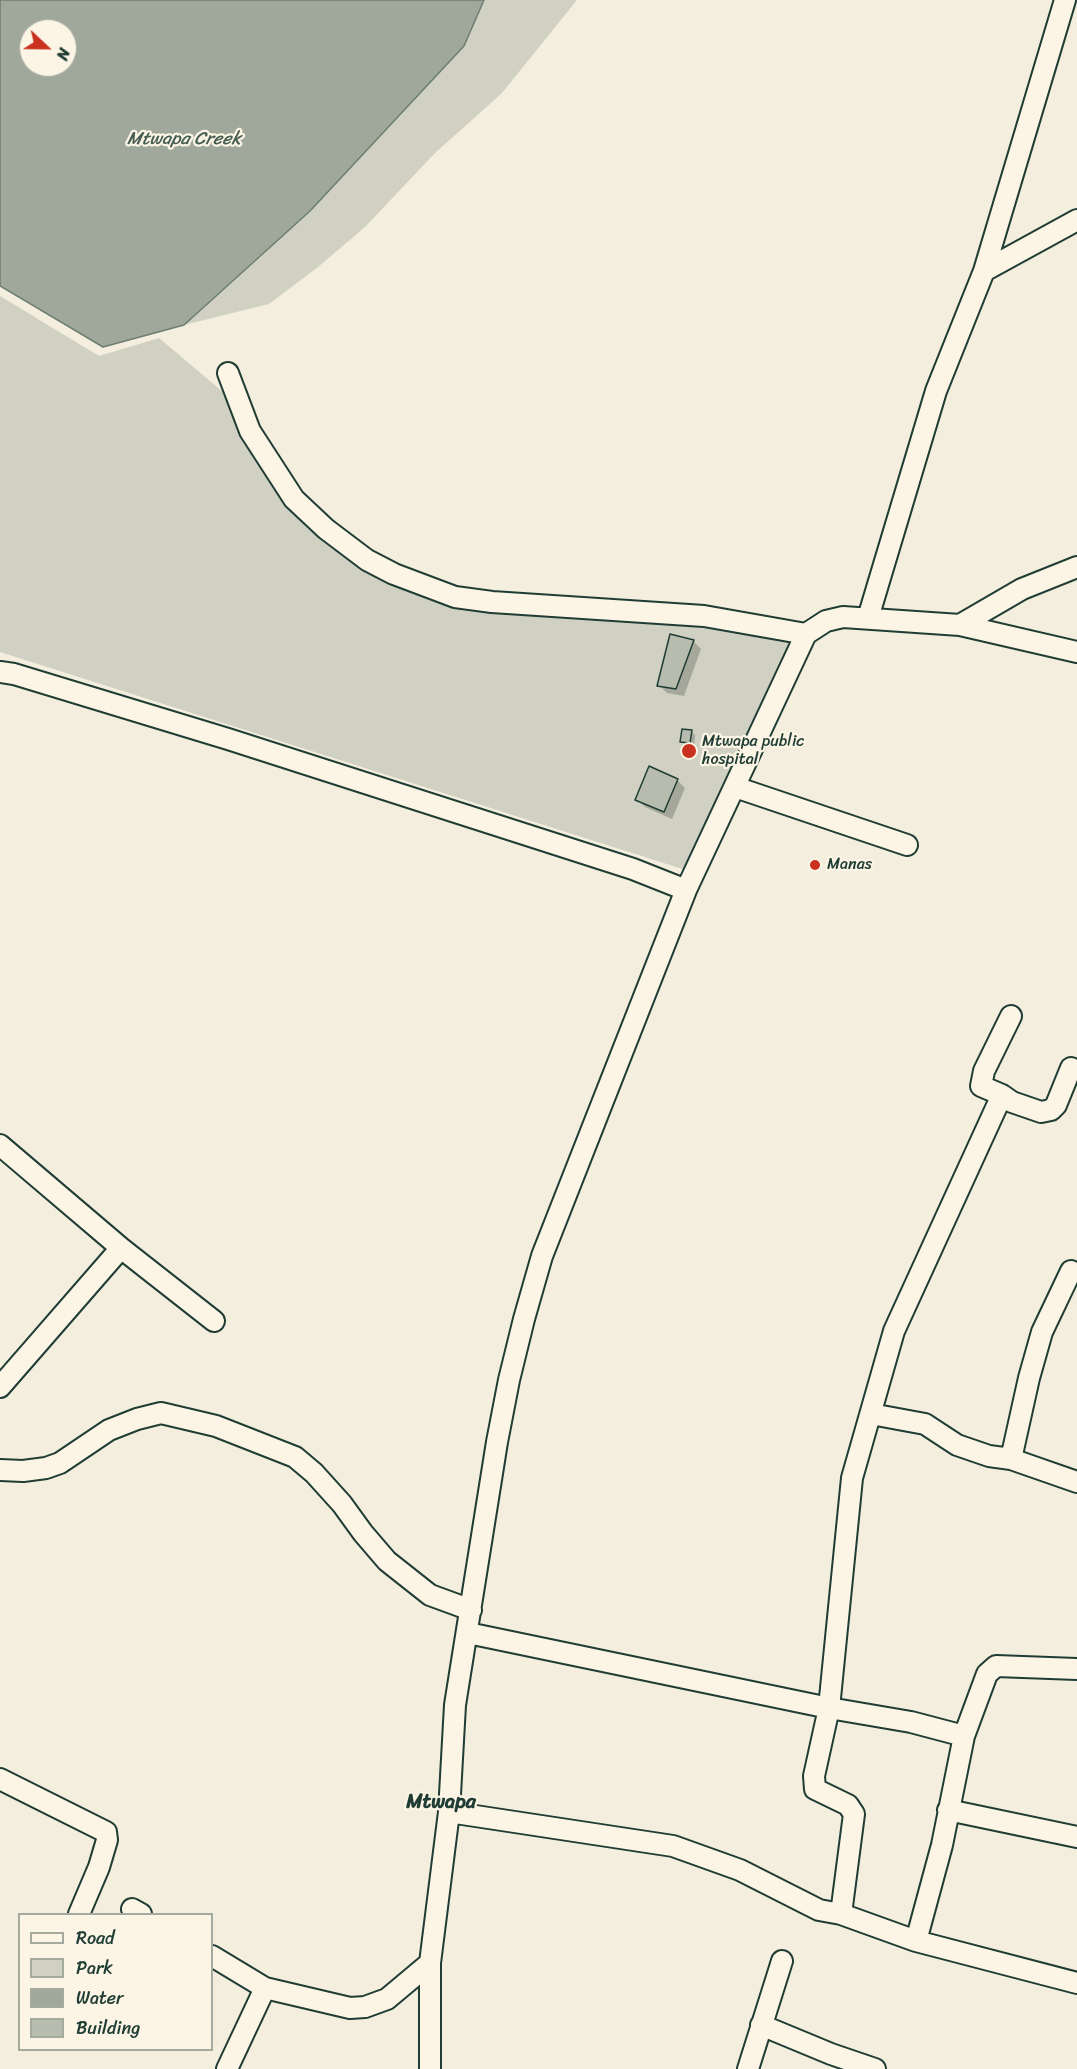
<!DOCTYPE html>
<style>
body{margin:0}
#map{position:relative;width:1077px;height:2069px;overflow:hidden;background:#f3eede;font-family:Sriracha,sans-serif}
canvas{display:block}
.legend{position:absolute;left:18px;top:1913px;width:195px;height:138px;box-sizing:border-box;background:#fcf5e5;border:2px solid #a4ab9e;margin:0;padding:8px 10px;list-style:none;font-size:18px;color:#1f3d34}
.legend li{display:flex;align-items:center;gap:12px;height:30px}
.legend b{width:30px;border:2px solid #a4ab9e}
.north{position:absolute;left:18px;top:18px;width:60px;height:60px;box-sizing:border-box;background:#fcf5e5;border:2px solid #a4ab9e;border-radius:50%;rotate:112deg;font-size:16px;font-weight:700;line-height:24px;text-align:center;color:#1f3d34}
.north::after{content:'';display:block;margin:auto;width:21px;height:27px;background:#c8321e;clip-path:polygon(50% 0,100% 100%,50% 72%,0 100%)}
</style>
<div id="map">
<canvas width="1077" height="2069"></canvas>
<ul class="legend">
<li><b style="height:8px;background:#fcf5e5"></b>Road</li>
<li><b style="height:16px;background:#d0d1c2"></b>Park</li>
<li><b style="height:16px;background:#a0a89b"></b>Water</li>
<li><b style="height:16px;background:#b8bcae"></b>Building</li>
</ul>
<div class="north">N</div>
</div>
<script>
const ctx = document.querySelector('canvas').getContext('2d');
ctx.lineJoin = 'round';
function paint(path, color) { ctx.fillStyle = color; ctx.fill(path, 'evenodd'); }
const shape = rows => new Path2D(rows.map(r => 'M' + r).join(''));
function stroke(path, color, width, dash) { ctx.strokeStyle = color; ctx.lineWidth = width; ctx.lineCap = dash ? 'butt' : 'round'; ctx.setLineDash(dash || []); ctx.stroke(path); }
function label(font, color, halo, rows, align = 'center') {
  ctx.font = font + ' Sriracha,sans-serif'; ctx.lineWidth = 4.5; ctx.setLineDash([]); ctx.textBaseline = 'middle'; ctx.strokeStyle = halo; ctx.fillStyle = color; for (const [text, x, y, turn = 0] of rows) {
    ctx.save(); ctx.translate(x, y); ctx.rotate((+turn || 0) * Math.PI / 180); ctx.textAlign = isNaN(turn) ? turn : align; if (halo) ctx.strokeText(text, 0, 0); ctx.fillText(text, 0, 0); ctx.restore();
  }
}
paint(shape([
 [484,0,577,0,502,93,435,153,365,227,318,267,269,304,184,325,310,211,464,46],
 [0,296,99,356,159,338,229,397,265,467,398,583,795,634,695,873,0,652]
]), '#d0d1c2');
const water = shape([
 [0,0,484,0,464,46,310,211,184,325,103,347,0,286,0,0],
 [30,30,66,30,66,66,30,66,30,30]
]);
paint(water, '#a0a89b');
stroke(water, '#6c7d72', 1.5);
paint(shape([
 [693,641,701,649,684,696,667,693,659,685],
 [692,732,695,735,694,746,685,745,682,741],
 [677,780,685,788,672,819,645,807,637,799]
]), '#0003');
const building = shape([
 [670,634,694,640,676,689,657,686,670,634],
 [682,729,692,730,690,743,680,742,682,729],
 [649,766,678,779,664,812,635,800,649,766]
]);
paint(building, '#b8bcae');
stroke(building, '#1f3d34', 1.5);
const minor = shape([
 [984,271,1077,220],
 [228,373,250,431,294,499,326,529,367,560,394,574,455,597,492,602,704,616,806,634],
 [868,618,936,391,984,271,1065,0],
 [960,625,1022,589,1077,567],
 [0,672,14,674,228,739,633,869,686,890],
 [735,787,907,845],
 [1002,1095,981,1086,984,1071,1011,1016],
 [0,1145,121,1248,214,1321],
 [0,1387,121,1248],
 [871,1414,925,1424,957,1445,989,1456,1011,1459,1077,1482],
 [1011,1459,1029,1378,1042,1332,1071,1271],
 [0,1470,23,1471,46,1468,60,1463,109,1430,137,1419,161,1413,216,1426,295,1457,314,1473,342,1504,363,1533,387,1561,430,1595,471,1610],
 [468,1633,829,1708,911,1722,964,1736,987,1674,996,1666,1077,1669],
 [964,1736,942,1845,916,1941,1077,1983],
 [0,1779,106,1832,107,1840,99,1867,79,1914],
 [948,1810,1077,1837],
 [449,1812,673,1846,740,1870,819,1910,841,1914,916,1941],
 [132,1909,141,1914],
 [841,1914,854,1814,848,1805,815,1789,814,1776,829,1708,852,1478,894,1331,1002,1095,1012,1102,1041,1112,1051,1110,1056,1105,1071,1068],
 [212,1956,265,1988,350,2008,365,2007,387,1999,430,1963],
 [761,2025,831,2054,875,2069],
 [227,2069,265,1988],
 [430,2069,430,1963,449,1812,455,1705,497,1442,509,1380,524,1319,542,1256,686,890,806,634,826,621,843,617,960,625,1077,652],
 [748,2069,782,1961]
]);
stroke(minor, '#1f3d34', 24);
stroke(minor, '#fcf5e5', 20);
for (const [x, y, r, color] of [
 [689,751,8,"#c8321e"],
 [815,865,6,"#c8321e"]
]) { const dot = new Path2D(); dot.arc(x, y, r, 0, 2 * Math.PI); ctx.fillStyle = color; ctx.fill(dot); stroke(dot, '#fcf5e5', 2); }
label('16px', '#1f3d34', '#fcf5e5', [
 ["Mtwapa public",702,742],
 ["hospital",702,760],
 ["Manas",827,865]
], 'left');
label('italic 18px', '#465d53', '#fcf5e5', [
 ["Mtwapa Creek",184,139]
]);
label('bold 20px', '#1f3d34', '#fcf5e5', [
 ["Mtwapa",441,1803]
]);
</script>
